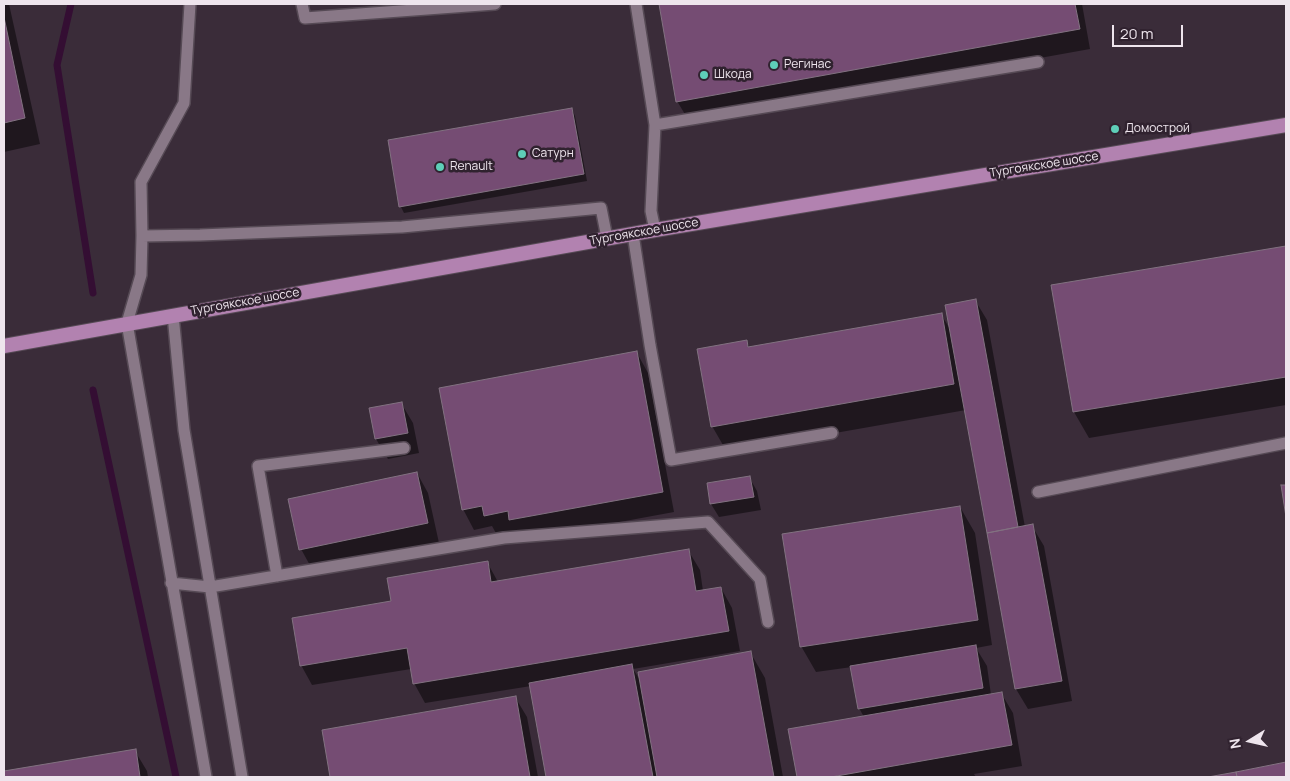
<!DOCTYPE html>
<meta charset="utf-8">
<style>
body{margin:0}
#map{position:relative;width:1290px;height:781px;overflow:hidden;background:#3a2c39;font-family:Manrope,sans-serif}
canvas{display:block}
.frame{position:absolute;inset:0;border:5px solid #eee5ed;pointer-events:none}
.north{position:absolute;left:1225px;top:716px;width:50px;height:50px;-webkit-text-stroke:4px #30222f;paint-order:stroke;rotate:260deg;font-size:14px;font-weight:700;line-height:20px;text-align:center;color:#eee5ed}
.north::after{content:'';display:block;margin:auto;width:18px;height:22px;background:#eee5ed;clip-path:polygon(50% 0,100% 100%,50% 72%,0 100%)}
.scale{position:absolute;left:1112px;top:25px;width:71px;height:22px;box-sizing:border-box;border:2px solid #eee5ed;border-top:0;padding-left:6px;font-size:15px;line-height:18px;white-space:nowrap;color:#eee5ed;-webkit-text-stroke:4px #30222f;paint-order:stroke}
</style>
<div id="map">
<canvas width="1290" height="781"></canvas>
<div class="frame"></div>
<div class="north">N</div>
<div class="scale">20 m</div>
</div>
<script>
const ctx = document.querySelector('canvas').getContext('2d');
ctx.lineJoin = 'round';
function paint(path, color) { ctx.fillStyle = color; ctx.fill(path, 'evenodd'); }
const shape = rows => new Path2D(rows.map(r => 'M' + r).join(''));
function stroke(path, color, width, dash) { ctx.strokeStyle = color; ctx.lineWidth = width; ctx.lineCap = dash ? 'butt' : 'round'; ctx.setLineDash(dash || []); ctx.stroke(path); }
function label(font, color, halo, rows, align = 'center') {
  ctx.font = font + ' Manrope,sans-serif'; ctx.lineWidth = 5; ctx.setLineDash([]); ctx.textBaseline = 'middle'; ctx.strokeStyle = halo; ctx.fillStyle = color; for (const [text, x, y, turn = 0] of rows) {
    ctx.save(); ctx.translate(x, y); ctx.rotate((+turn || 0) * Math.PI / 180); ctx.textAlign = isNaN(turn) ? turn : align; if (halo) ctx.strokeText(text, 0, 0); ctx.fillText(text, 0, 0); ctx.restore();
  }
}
paint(shape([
 [4,4,9,4,40,144,4,152],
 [660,4,1082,4,1090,49,689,121,677,101],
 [572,109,575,116,587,181,404,213,401,207,389,141],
 [1286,247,1286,405,1089,438,1074,412,1053,286],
 [975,300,987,320,1025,527,1032,526,1044,546,1072,701,1028,709,1016,689,966,410,727,452,712,426,746,341,750,348,941,314,951,331],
 [637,353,648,373,674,512,522,540,497,535,492,526,474,530,463,509],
 [401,403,413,423,419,453,388,459,376,439],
 [417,473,428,493,439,543,312,569,301,549],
 [749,477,757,491,761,510,719,517,711,504],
 [960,507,975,533,992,645,976,648,987,666,991,695,1001,693,1013,713,1022,766,974,774,976,777,798,777,790,730,864,717,859,708,852,667,816,672,801,646],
 [688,550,700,570,703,591,721,588,732,608,740,651,633,669,640,680,750,652,765,678,783,777,548,777,531,686,425,703,414,683,411,669,312,685,301,665,393,602,487,562,498,582],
 [515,697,527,717,538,777,331,777,323,731],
 [135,751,147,771,148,777,4,777,4,772],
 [1286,764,1286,777,1214,777]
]), '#0007');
stroke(shape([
 [71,4,57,65,93,293],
 [93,390,176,777]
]), '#340e33', 7);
const building = shape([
 [659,4,1075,4,1080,29,676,102,659,4],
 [4,17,25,118,4,123,4,17],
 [572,108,584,174,399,207,388,140,572,108],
 [1286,246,1286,377,1073,412,1051,285,1286,246],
 [976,299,1018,527,987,533,945,305,976,299],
 [942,313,954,384,711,427,697,349,747,340,748,347,942,313],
 [637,351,663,492,509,520,508,511,484,516,482,506,462,510,439,388,637,351],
 [402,402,408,433,375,439,369,408,402,402],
 [417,472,428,523,299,550,288,499,417,472],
 [750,476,754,497,710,504,707,483,750,476],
 [1281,485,1286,485,1286,517,1281,485],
 [960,506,978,620,800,647,782,534,960,506],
 [1033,524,1062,681,1015,689,987,533,1033,524],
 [689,549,696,591,721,587,729,631,413,684,407,648,300,666,292,618,391,601,387,578,488,561,491,582,689,549],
 [976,645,983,688,858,709,850,666,976,645],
 [751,651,774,777,657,777,638,672,751,651],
 [632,664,653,777,546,777,529,683,632,664],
 [1002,692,1012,745,831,777,797,777,788,729,1002,692],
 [516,696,530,777,330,777,322,730,516,696],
 [136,749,140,777,4,777,4,771,136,749],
 [1286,762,1286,777,1237,777,1236,772,1286,762],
 [1236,772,1237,777,1208,777,1236,772]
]);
paint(building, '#754c73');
stroke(building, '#827281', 1);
const service = shape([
 [190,4,184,103,141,182,142,236,141,275,127,323,206,777],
 [302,4,305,18,495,4],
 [636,4,655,125,651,211,655,230],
 [655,125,1038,62],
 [633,234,650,345,671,460,832,433],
 [142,236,200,235,402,227,601,208,607,238],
 [173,315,184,430,242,777],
 [1038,492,1286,443],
 [277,576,258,466,404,448],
 [171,583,210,587,504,538,708,522,760,579,768,622]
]);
const primary = shape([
 [4,346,655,230,1286,125]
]);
stroke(service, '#564a55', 14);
stroke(primary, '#564a55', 16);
stroke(service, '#897887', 11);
stroke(primary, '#b282b0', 14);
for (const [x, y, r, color] of [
 [774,65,5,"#5eceb8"],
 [704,75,5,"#5eceb8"],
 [1115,129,5,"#5eceb8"],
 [522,154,5,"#5eceb8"],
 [440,167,5,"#5eceb8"]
]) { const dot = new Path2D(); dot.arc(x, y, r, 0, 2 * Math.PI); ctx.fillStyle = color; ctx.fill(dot); stroke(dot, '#30222f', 2); }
label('12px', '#eee5ed', '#30222f', [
 ["Регинас",784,65],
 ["Шкода",714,75],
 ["Домострой",1125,129],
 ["Сатурн",532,154],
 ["Renault",450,167]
], 'left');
label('12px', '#eee5ed', '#30222f', [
 ["Тургоякское шоссе",1044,165,-9],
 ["Тургоякское шоссе",644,232,-10],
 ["Тургоякское шоссе",245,302,-10]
]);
</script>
